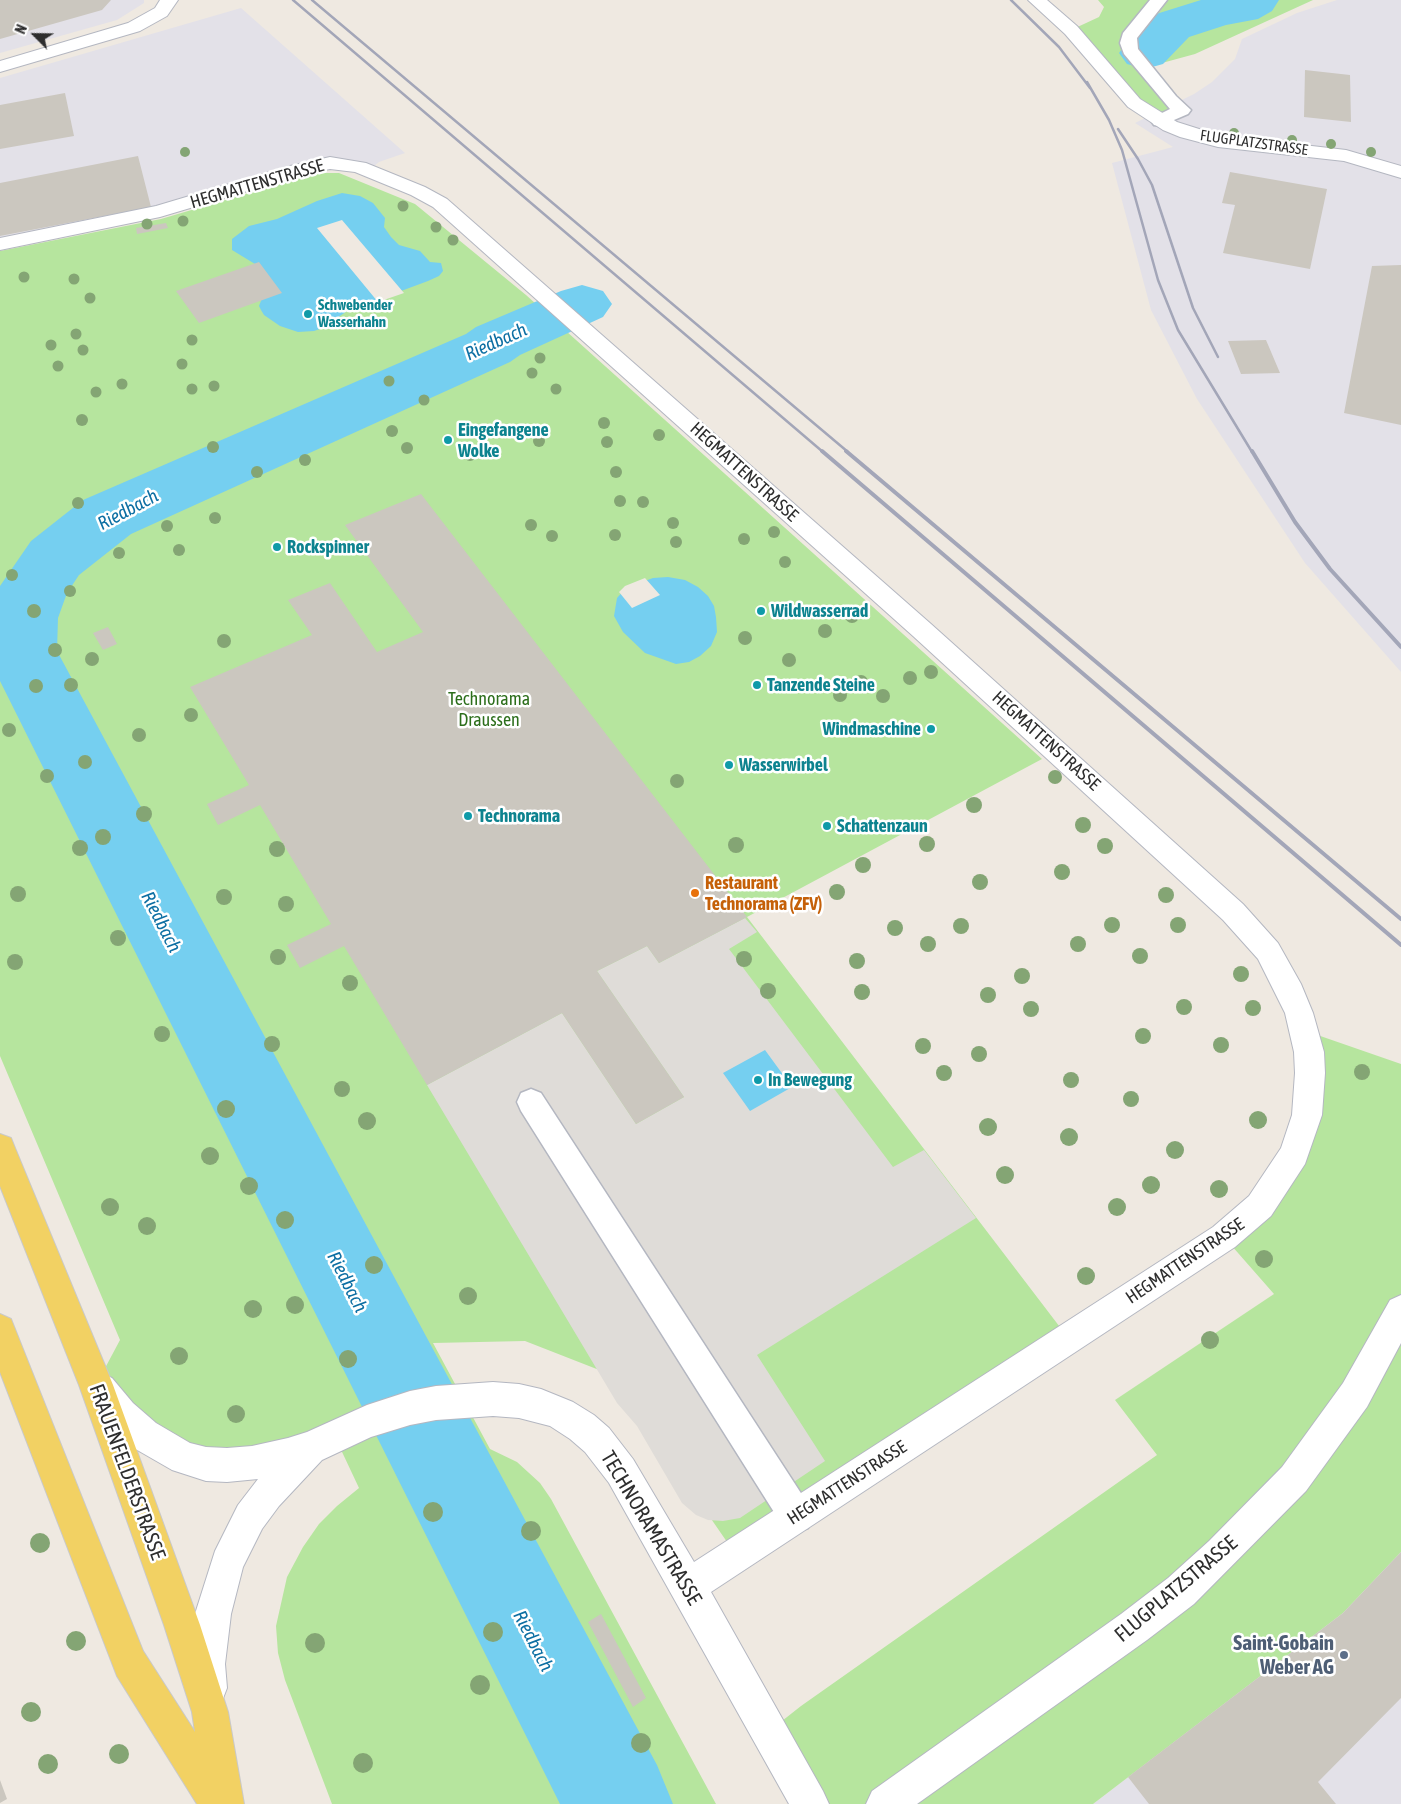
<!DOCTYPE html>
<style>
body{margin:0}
#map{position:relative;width:1401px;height:1804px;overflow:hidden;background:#efe9e1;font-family:"Asap Condensed",sans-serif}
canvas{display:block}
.north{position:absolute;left:10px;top:10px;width:50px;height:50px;-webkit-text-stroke:4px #fff;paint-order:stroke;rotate:293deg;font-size:14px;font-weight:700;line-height:20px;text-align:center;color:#2e2e2e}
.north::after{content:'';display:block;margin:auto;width:18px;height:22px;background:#2e2e2e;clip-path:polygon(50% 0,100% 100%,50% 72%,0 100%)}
</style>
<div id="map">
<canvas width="1401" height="1804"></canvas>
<div class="north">N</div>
</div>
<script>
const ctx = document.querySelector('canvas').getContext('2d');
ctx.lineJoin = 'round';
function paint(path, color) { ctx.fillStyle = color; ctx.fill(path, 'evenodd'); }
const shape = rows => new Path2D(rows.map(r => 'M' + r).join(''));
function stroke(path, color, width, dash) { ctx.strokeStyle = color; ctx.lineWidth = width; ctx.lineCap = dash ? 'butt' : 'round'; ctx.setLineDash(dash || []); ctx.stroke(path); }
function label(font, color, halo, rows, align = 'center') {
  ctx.font = font + ' "Asap Condensed",sans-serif'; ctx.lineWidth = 5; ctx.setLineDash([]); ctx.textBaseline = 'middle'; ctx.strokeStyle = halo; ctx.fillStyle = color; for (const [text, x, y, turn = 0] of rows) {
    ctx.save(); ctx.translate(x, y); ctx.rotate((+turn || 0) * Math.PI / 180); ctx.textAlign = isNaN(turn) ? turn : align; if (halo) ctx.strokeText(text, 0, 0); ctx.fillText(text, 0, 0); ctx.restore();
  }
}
paint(shape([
 [0,0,144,0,144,3,117,20,0,53],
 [1337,0,1401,0,1401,672,1305,563,1197,399,1151,310,1112,163,1173,147,1135,123,1194,94,1212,82,1235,59,1242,39,1297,13],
 [241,8,405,153,379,162,368,171,346,164,207,198,0,244,0,78],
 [1401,1552,1401,1804,1093,1804,1343,1613]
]), '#e3e1e8');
paint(shape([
 [1098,0,1159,0,1129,37,1177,107,1160,121,1071,30,1099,17,1104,7],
 [1168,0,1313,0,1195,54,1162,63,1148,59,1138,46,1138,41],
 [317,173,339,173,415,204,526,295,1042,759,747,917,1069,1339,736,1555,612,1375,525,1341,433,1343,490,1449,517,1462,540,1483,551,1499,716,1804,332,1804,285,1680,278,1653,276,1626,287,1577,303,1547,319,1524,337,1506,359,1488,335,1437,206,1464,96,1385,120,1340,0,1056,0,251,161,219],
 [1303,1030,1401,1064,1401,1552,1343,1613,1093,1804,810,1804,768,1732,801,1706,1157,1455,1115,1400,1274,1294,1224,1237,1285,1170]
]), '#b6e59e');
paint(shape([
 [745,918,757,932,729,949,893,1167,924,1150,976,1218,757,1355,825,1461,740,1518,723,1521,708,1520,696,1515,682,1503,637,1426,617,1403,427,1085,562,1013,636,1124,684,1097,597,971,647,946,659,963]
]), '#dfdcd8');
paint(shape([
 [342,193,360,196,373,203,385,218,384,227,391,237,399,245,420,251,430,262,441,263,443,271,439,276,428,281,347,311,323,328,314,331,298,332,280,326,264,315,261,310,259,306,266,288,255,264,232,250,232,239,249,226,277,219,317,201],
 [668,577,685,580,698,587,708,596,714,606,716,617,717,632,711,646,700,656,689,662,676,664,645,653,623,632,614,616,617,598,626,588,653,578],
 [765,1050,792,1087,750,1111,723,1073]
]), '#75cff0');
paint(shape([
 [342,220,404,293,378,302,317,228],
 [645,578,660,595,632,608,619,592,625,586]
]), '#efe9e1');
paint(shape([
 [0,608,6,612,27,651,25,654,17,654,15,651,0,623,0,608]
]), '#75cff0');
paint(shape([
 [1201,0,1279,0,1272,11,1258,19,1226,25,1189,37,1163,64,1145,69,1127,64,1119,53,1127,42,1153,15,1201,0],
 [582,285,603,291,612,304,603,317,520,355,510,362,131,534,79,575,67,593,58,618,57,651,657,1765,673,1804,560,1804,0,681,0,586,31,541,83,500,466,334,476,327,561,291,582,285]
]), '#75cff0');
paint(shape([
 [0,0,111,0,102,10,0,39],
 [1305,70,1350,75,1351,122,1304,117],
 [65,93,74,136,0,149,0,105],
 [138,156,151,207,0,236,0,183],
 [1230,172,1327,189,1310,269,1223,253,1235,205,1222,203],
 [166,223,168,228,137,234,136,228],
 [259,262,282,293,199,323,176,291],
 [1401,265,1401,425,1344,413,1372,266],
 [1266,340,1280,373,1241,374,1228,341],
 [421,494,747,917,659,963,647,946,597,971,684,1097,636,1124,562,1013,427,1085,344,946,300,968,287,945,331,924,260,805,218,825,207,804,249,785,190,687,312,635,288,600,330,583,377,652,423,632,345,525],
 [108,627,117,644,103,650,93,633],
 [1401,1552,1401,1698,1318,1782,1336,1804,1149,1804,1128,1777,1343,1613],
 [601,1614,646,1698,633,1707,588,1622],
 [0,1780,7,1799,0,1803]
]), '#cbc7bf');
const lane = shape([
 [1150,0,1167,0,1137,38,1138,49,1176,96,1191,110,1188,114,1160,126,1154,125,1151,121,1154,117,1170,109,1124,54,1120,43,1123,33,1150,0],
 [531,1089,541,1093,808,1504,812,1516,808,1528,796,1532,784,1528,521,1111,517,1102,521,1093,531,1089]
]);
const street = shape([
 [160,0,178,0,167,16,140,31,0,72,0,61,128,23,155,8,160,0],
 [1028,0,1047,0,1077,26,1140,99,1177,122,1218,135,1346,150,1401,166,1401,178,1344,161,1218,147,1180,137,1163,130,1128,107,1065,34,1028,0],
 [330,157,366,163,425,187,447,199,931,624,1243,904,1278,943,1301,984,1313,1013,1324,1052,1325,1073,1322,1115,1305,1164,1271,1216,1235,1247,711,1592,823,1791,829,1804,789,1804,609,1483,585,1452,570,1439,550,1426,519,1418,493,1416,436,1420,410,1425,371,1437,322,1460,279,1506,262,1529,243,1567,231,1614,225,1664,227,1688,222,1701,209,1706,196,1701,191,1688,189,1664,195,1614,215,1551,238,1505,258,1479,227,1482,206,1481,172,1470,132,1447,109,1427,88,1402,83,1390,88,1378,100,1373,112,1378,133,1403,156,1423,190,1443,206,1447,227,1448,252,1446,288,1438,307,1432,367,1405,410,1391,436,1386,493,1382,519,1384,541,1389,573,1402,594,1415,609,1428,633,1459,694,1562,1213,1227,1249,1196,1281,1148,1292,1115,1295,1073,1294,1052,1285,1013,1258,959,1223,920,913,636,433,207,411,195,355,172,330,169,301,175,160,217,0,250,0,238,156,206,290,166,330,157],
 [1401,1295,1401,1343,1367,1407,1306,1491,1194,1604,1147,1640,917,1804,866,1804,872,1791,1121,1614,1168,1578,1209,1541,1282,1467,1343,1383,1390,1300,1401,1295]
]);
const primary = shape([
 [0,1134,11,1138,15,1148,113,1385,200,1625,228,1712,244,1804,197,1804,117,1676,0,1372,0,1314,11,1319,143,1651,195,1732,192,1712,164,1625,79,1385,0,1186,0,1134]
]);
stroke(lane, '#b4b7c1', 3);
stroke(street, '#b4b7c1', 2);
stroke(primary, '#c9c9c9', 2);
paint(lane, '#fff');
paint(street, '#fff');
paint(primary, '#f2d163');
stroke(shape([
 [293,0,823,452],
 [312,0,848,452],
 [1011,0,1059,47,1090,88],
 [1087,82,1109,120,1122,150,1158,280,1178,330,1252,452],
 [1118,129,1138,159,1152,185,1193,308,1218,357]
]), '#a3a6b8', 2.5);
stroke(shape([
 [822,451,1401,945],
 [846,451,1401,919],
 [1252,451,1295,522,1330,569,1401,647]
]), '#a3a6b8', 4);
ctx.fillStyle = '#84a574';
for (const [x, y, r] of [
 [1234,133,5],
 [1292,140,5],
 [1331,144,5],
 [185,152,5],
 [1371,152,5],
 [403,206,5.5],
 [183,221,5.5],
 [147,224,5.5],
 [436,227,5.5],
 [453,240,5.5],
 [24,277,5.5],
 [74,279,5.5],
 [90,298,5.5],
 [76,334,5.5],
 [192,340,5.5],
 [51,345,5.5],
 [83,350,5.5],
 [540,358,5.5],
 [182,364,5.5],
 [58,366,5.5],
 [532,373,5.5],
 [389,381,5.5],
 [122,384,5.5],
 [214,386,5.5],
 [192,389,5.5],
 [556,389,5.5],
 [96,392,5.5],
 [424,400,5.5],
 [82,420,6],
 [604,423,6],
 [392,431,6],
 [659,435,6],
 [539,441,6],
 [607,442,6],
 [213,447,6],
 [407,448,6],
 [470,455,6],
 [305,460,6],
 [257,472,6],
 [616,472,6],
 [620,501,6],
 [643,502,6],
 [78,503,6],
 [215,518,6],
 [673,523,6],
 [531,525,6],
 [167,526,6],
 [774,532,6],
 [615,535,6],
 [552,536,6],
 [744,539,6],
 [676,542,6],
 [179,550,6],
 [119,553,6],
 [785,562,6],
 [12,575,6],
 [70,591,6],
 [34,611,7],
 [852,616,7],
 [825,631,7],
 [745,638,7],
 [224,641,7],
 [55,650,7],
 [92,659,7],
 [789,660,7],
 [931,672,7],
 [910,678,7],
 [861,682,7],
 [71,685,7],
 [36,686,7],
 [840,695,7],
 [883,696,7],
 [191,715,7],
 [9,730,7],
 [139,735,7],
 [85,762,7],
 [47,776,7],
 [1055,777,7],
 [677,781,7],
 [974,805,8],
 [144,814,8],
 [1083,825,8],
 [103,837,8],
 [927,844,8],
 [736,845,8],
 [1105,846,8],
 [80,848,8],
 [277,849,8],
 [863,865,8],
 [1062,872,8],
 [980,882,8],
 [837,892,8],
 [18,894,8],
 [1166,895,8],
 [224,897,8],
 [286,904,8],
 [1112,925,8],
 [1178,925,8],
 [961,926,8],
 [895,928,8],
 [118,938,8],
 [928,944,8],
 [1078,944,8],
 [1140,956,8],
 [278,957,8],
 [744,959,8],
 [857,961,8],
 [15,962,8],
 [1241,974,8],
 [1022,976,8],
 [350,983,8],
 [768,991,8],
 [862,992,8],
 [988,995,8],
 [1184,1007,8],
 [1253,1008,8],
 [1031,1009,8],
 [162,1034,8],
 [1143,1036,8],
 [272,1044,8],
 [1221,1045,8],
 [923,1046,8],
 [979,1054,8],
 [1362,1072,8],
 [944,1073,8],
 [1071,1080,8],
 [342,1089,8],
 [1131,1099,8],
 [226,1109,9],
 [1258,1120,9],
 [367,1121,9],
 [988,1127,9],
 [1069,1137,9],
 [1175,1150,9],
 [210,1156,9],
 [1005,1175,9],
 [1151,1185,9],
 [249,1186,9],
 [1219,1189,9],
 [110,1207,9],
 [1117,1207,9],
 [285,1220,9],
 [147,1226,9],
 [1264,1259,9],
 [374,1265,9],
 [1086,1276,9],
 [468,1296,9],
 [295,1305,9],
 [253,1309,9],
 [1210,1340,9],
 [179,1356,9],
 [348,1359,9],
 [236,1414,9],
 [433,1512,10],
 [531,1531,10],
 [40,1543,10],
 [493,1632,10],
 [76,1641,10],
 [315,1643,10],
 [480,1685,10],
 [31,1712,10],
 [641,1743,10],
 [119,1754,10],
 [363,1763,10],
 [48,1764,10]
]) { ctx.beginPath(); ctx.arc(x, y, r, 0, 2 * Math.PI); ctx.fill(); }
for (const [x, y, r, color] of [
 [308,314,5,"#0f9aa8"],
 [448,440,5,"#0f9aa8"],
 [277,547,5,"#0f9aa8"],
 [761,611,5,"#0f9aa8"],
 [757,685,5,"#0f9aa8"],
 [931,729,5,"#0f9aa8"],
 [729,765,5,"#0f9aa8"],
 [468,816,5,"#0f9aa8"],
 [827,826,5,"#0f9aa8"],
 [695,893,5,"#e8710a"],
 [758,1080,5,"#0f9aa8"],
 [1344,1655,5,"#5c6f8a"]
]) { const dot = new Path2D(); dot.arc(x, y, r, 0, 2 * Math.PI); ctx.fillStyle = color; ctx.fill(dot); stroke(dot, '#fff', 2); }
label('15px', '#2e2e2e', '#fff', [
 ["FLUGPLATZSTRASSE",1254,143,8]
]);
label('bold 15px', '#0d838f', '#fff', [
 ["Schwebender",318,305],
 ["Wasserhahn",318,322]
], 'left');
label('18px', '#2e2e2e', '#fff', [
 ["HEGMATTENSTRASSE",257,184,-16],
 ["HEGMATTENSTRASSE",744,472,42],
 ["HEGMATTENSTRASSE",1046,741,42],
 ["HEGMATTENSTRASSE",1185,1261,-34],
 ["HEGMATTENSTRASSE",847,1483,-33]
]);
label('bold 18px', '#0d838f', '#fff', [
 ["Eingefangene",458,430],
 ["Wolke",458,451],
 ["Rockspinner",287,547],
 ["Wildwasserrad",771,611],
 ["Tanzende Steine",767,685],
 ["Windmaschine",921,729,"right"],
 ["Wasserwirbel",739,765],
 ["Technorama",478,816],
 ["Schattenzaun",837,826],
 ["In Bewegung",768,1080]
], 'left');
label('18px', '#2c6e1b', '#fff', [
 ["Technorama",489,699],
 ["Draussen",489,720]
]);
label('bold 18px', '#c56008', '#fff', [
 ["Restaurant",705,883],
 ["Technorama (ZFV)",705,904]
], 'left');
label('italic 19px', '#0d6fa3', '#fff', [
 ["Riedbach",496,342,-24],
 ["Riedbach",128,510,-28],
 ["Riedbach",161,922,63],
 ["Riedbach",347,1282,63],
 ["Riedbach",533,1641,63]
]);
label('21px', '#2e2e2e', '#fff', [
 ["FRAUENFELDERSTRASSE",127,1472,70],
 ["TECHNORAMASTRASSE",651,1528,59],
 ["FLUGPLATZSTRASSE",1176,1589,-40]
]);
label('bold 21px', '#4e5e75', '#fff', [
 ["Saint-Gobain",1334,1643],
 ["Weber AG",1334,1667]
], 'right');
</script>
